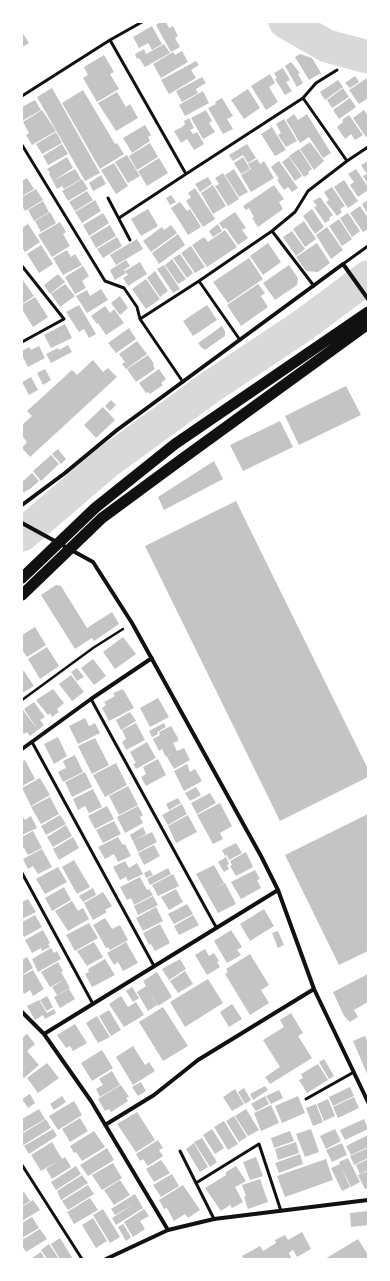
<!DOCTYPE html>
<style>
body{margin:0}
#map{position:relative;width:390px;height:1281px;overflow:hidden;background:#fff;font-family:"DM Sans",sans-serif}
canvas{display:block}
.frame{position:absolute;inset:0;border:23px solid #fff;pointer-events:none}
</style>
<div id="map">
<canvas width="390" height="1281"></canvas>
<div class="frame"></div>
</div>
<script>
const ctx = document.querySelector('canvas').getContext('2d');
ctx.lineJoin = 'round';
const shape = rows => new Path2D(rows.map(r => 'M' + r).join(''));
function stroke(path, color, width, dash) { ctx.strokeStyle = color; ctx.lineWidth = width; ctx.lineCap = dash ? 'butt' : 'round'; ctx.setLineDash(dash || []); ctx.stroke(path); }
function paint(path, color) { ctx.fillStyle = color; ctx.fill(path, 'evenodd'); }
stroke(shape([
 [285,22,327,46,368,57],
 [22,535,106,463,209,388,302,326,368,277]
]), '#d9d9d9', 33);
paint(shape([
 [161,22,166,22,169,28,173,26,178,36,175,38,180,47,171,52,156,25],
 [152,26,162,44,152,50,148,43,139,48,133,37],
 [22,32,29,43,22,47],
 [164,44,170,53,145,67,139,58,137,59,135,54,144,49,146,54],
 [182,51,188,62,161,78,153,64,173,52,175,55],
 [300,54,312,58,321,73,309,80,295,57],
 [104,55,114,72,110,74,119,89,97,102,83,78,88,75,84,67],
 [196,61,199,65,191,70,196,78,169,94,161,80],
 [291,62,300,73,298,74,303,83,297,87,285,66],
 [283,68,290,80,286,82,292,91,285,95,275,79,277,78,274,73],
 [270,74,275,83,269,87,278,102,266,110,251,86],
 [355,76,359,82,350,88,345,83],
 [202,77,206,83,196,89,198,93,182,102,176,91],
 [367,78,368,78,368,98,359,104,349,90],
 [338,80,343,87,325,100,320,92],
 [52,88,100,173,85,181,37,97],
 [343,88,349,97,332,108,327,100],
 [248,89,260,108,244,119,231,100],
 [83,90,115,144,117,143,124,154,100,169,62,103],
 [203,91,209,103,185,116,179,105],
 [117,92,126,107,130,104,138,118,116,131,98,103],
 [222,98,233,116,227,119,233,129,223,134,208,108,216,104,215,102],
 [350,98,356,107,339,119,333,110],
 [35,100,41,110,22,121,22,107],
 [42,110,56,131,32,145,26,135,29,133,23,122],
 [206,110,212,121,209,123,215,132,203,139,191,118],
 [364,110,368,116,368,135,366,137,353,118],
 [294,114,298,120,307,114,331,153,323,158,309,137,300,143,286,120],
 [349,115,363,135,355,140,351,134,345,139,337,127,343,122,342,120],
 [189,118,194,128,190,130,193,134,197,132,204,144,194,150,187,139,181,143,174,131,182,127,185,124,184,121],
 [284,119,297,141,286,147,278,135,281,133,276,124],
 [145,125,151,135,148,137,150,141,132,153,123,138],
 [272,127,286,150,275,156,261,134],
 [56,132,62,143,42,154,36,144],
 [310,142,324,161,314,170,300,149],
 [150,143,158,157,137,170,129,156],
 [62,144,68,154,48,165,43,156],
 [247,144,256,158,248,163,243,155,233,161,229,155],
 [299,149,312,169,308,172,309,174,304,177,289,156],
 [127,155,140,176,128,183,115,162],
 [67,157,73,168,53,181,49,174,50,173,47,169],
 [243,157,250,169,241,174,234,163],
 [289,157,302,176,295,181,282,162],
 [159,158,168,173,147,186,138,171],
 [257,159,260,164,264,161,274,178,251,192,241,175,251,169,248,164],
 [279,161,298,188,292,192,288,187,284,190,277,180,279,179,271,167],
 [368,161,368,184,363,176,367,174,361,165],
 [114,163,128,186,116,194,101,170],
 [75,169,81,179,64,189,62,186,57,189,53,181],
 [234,169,248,192,239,197,225,175],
 [356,169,368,187,368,190,358,197,350,185,354,182,348,174],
 [223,173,239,199,228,206,215,186,219,184,215,178],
 [101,175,106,184,93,191,89,183],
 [208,177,212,184,200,192,195,184],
 [27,178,34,189,22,196,22,181],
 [82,179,88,189,68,201,62,191],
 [344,180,358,201,348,208,334,187],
 [213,185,226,206,213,214,201,193],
 [274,185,284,199,279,202,283,209,258,227,252,218,254,217,249,208,246,210,243,206],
 [332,187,345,206,340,209,342,212,337,216,326,202,329,200,324,192],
 [195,188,215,219,203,227,186,201,191,197,188,193],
 [36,189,43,200,25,211,22,206,22,197],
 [87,191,93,200,75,211,69,202],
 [171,195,176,202,170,205,166,198],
 [320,197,333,215,329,218,330,220,325,223,314,207,317,206,313,201],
 [95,200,101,211,82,223,75,212],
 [368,200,368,214,362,204],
 [43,201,49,212,34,221,28,210],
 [180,202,187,211,190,209,201,227,188,235,171,208],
 [360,206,368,218,368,229,363,232,350,213],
 [148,209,158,226,141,236,131,219],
 [312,209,324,227,315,234,303,216],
 [50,212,56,223,41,232,35,221],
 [235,212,246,228,242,230,248,238,238,245,226,228,223,229,219,223],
 [103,213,109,223,89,236,83,225],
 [348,213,360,231,352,237,340,218],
 [339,219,352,239,342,246,329,226],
 [304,221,316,239,305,247,293,229],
 [60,222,66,232,63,234,70,246,52,257,38,235],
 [28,224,40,242,25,252,22,247,22,228],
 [218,224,222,231,213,237,209,231],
 [110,225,116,236,96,248,90,237],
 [171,225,177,233,151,252,143,241,162,227,164,230],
 [327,227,343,250,331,259,316,235],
 [225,230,237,247,207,267,192,245,204,237,208,242],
 [292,231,305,249,296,256,283,237],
 [178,234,185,245,159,264,152,253],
 [117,237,122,246,103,258,97,249],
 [137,239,143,249,116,265,110,255],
 [268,243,281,262,263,275,250,256],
 [317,243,330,263,318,272,306,271,296,257],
 [41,245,53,264,39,273,27,254],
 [191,246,205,267,195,273,181,253],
 [67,250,71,257,75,254,82,265,63,275,53,258],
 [180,254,193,273,187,278,173,258],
 [249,258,263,279,228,303,213,282],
 [172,259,186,279,178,284,165,265],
 [126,260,130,266,124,270,126,273,115,280,110,270],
 [140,262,147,274,128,286,123,278,128,275,125,271],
 [164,265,180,289,173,293,157,269],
 [289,265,298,278,297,285,275,300,263,283],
 [83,266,89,276,82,281,86,288,75,294,65,277],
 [155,271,168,291,160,297,147,278],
 [58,274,65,282,50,294,44,285],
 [22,279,34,296,22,304],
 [146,279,160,299,146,309,132,289],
 [65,284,75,296,60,307,51,294],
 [258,284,265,293,261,296,268,307,241,326,227,305],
 [101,289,108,300,87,313,76,296,87,290,90,296],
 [120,296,128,308,120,315,111,303],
 [35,297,48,317,33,327,22,309,22,305],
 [79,305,96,334,89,338,84,329,79,332,66,312],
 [207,305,217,320,193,336,183,321],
 [105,306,110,313,114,309,124,323,106,335,98,323,97,324,91,316],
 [65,324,72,338,51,348,44,335],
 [222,326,225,331,225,336,205,350,201,347,198,343],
 [129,328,136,339,116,353,108,343],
 [137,341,147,354,126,369,122,364,125,362,119,354],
 [68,345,72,352,51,363,46,354,58,348,59,350],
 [39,346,45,358,28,367,22,355,22,351,29,347,31,350],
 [148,355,154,364,153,365,155,369,136,382,127,369],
 [93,360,103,372,108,368,117,377,30,457,22,448,27,442,22,436,22,425,32,416,27,411,72,370,77,375],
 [45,369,51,380,43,385,37,373],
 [159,369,166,379,161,383,163,385,150,394,148,392,146,393,139,383],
 [31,377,38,390,29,395,22,382],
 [346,386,361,415,299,445,285,416],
 [111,400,116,405,110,411,105,406],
 [103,407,115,420,96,438,84,425],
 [280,421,293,447,243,471,230,445],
 [58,449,66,459,61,464,52,454],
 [51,455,59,464,41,481,33,471],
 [214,461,223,479,164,510,158,497],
 [32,473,39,481,30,489,22,493,22,482],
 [236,501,368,769,368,777,280,821,145,546],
 [56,585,61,586,87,628,112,612,119,624,94,641,92,638,75,649,41,595],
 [35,627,46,645,27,657,22,650,22,635],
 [123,637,136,654,115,669,103,652],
 [47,647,59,666,40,679,28,659],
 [93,659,106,676,94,685,81,668],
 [77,668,84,677,77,681,71,672],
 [24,671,34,686,22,693,22,672],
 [71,675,84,692,72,701,59,684],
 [53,689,64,703,57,709,59,712,52,717,50,713,48,715,36,700],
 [123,689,134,708,109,721,102,708,106,705,104,702,115,696,113,693],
 [158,698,169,717,150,727,140,708],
 [34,702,45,717,40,720,44,725,38,730,24,709],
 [23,710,38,730,30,736,27,732,24,734,22,731,22,711],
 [130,712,136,721,121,730,116,720],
 [85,718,89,726,95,723,100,733,78,744,69,726],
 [136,723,145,740,126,750,122,742,126,739,122,730],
 [164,723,166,727,157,732,158,734,152,737,149,731],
 [171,726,178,738,178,741,173,743,177,751,184,748,190,760,174,769,167,757,175,752,166,757,162,749,159,751,153,739,160,735,159,732],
 [58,737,67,756,54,764,44,744],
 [95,738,109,765,92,774,78,746],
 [147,742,156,758,136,769,133,764,136,763,130,752],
 [75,755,83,772,63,782,58,772,66,768,63,761],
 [158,759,166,775,146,786,141,777,146,774,143,767],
 [25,760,35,779,22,786,22,762],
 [116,763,127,785,105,797,93,775],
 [187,764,190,772,195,769,202,781,184,791,174,771],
 [85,772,92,787,72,797,65,782],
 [40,778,50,795,31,806,22,788],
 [128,786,138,805,119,815,109,796],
 [196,787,201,795,190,801,185,793],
 [93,789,102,807,89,813,85,806,78,810,73,799],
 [210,793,216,803,197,814,191,803],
 [50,797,59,814,41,824,31,807],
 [178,798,181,803,169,810,166,804],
 [220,803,232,826,220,833,223,839,213,844,197,815],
 [182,804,187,814,168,825,162,815],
 [107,806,114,819,95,829,88,816],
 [138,806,143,815,140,817,143,823,125,833,117,817],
 [368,814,368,951,339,965,285,855],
 [22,815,25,820,31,816,37,828,22,835],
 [60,815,66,824,46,835,41,826],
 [188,815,197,832,176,843,168,826],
 [114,821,121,834,103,843,96,830],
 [66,825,72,836,53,847,47,837],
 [143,827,146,834,133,841,130,835],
 [33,831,42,848,28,855,24,848,22,849,22,837],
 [152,832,157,842,138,852,133,841],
 [73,837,79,848,59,860,53,849],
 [118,837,123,845,125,844,131,856,118,862,114,854,105,859,98,847],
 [236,843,242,853,229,860,227,855,225,856,222,850],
 [154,845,160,856,144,865,138,853],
 [42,849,52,867,38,874,33,866,28,869,23,859],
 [246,852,253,867,236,876,230,866,232,865,230,861],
 [226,857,229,864,227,865,229,869,224,872,218,862],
 [74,860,90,887,77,894,62,867],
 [125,861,129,868,137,863,143,874,128,881,126,877,120,880,113,867],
 [214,865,224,883,213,889,225,883,236,904,218,913,196,874],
 [58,867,67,882,45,894,36,879],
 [168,868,171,874,150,885,147,879],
 [150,870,153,875,146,878,144,873],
 [255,870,260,879,257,880,261,888,241,899,231,882],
 [173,874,179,886,158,896,152,885],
 [140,877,147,890,149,889,153,895,134,905,131,898,145,891,127,900,120,887],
 [64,887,71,900,52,911,45,898],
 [93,888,96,895,83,902,79,896],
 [176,889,183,902,169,910,161,897],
 [103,892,112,906,105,910,107,912,93,920,84,903],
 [153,896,158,905,138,915,134,906],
 [28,899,36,912,22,919,22,902],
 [72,901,78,911,83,908,89,919,68,931,55,911],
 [187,904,193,914,174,924,168,914],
 [156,907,163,921,143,931,136,918],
 [264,909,274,926,250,941,240,924],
 [35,915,42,927,24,937,22,933,22,922],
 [193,915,199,925,179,935,174,926],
 [105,918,112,929,120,925,128,940,110,950,108,947,106,948,93,925],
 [89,923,98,938,75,951,66,935],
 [160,924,170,943,155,951,151,944,149,945,143,933],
 [43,930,50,943,48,944,50,947,42,951,41,948,32,953,25,940],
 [231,930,242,947,237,950,241,955,227,963,214,941],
 [278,931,284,945,278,948,272,933],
 [94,942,103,957,87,966,77,951],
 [126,942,138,963,123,971,118,962,114,965,107,953],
 [51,948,54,953,57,951,61,959,38,972,32,959],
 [205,949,209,956,214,953,219,961,217,962,220,967,207,975,195,955],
 [250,954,269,985,261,990,269,1003,250,1015,225,974,228,972,226,969],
 [27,957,33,968,22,975,22,960],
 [105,959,115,975,92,987,85,974,89,972,88,969],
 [180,959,186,969,169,980,162,969],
 [58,962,63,971,61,972,65,979,50,987,41,972],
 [33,970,44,989,33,996,30,990,24,994,22,990,22,976],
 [185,971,193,984,178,993,170,981],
 [157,972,172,997,158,1006,143,981],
 [368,974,368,1002,354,1010,358,1017,350,1022,344,1016,333,992],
 [65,979,70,988,57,995,52,987],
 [208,979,223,1003,185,1027,170,1002],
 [146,986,157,1005,148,1011,137,992],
 [132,987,139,998,133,1002,126,991],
 [69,989,75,999,60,1008,54,997],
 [47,996,53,1007,47,1011,40,1000],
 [121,996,128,1007,136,1002,144,1015,124,1027,109,1004],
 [39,1000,47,1013,54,1009,56,1013,45,1019,43,1015,35,1020,27,1006],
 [232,1004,242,1019,229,1027,220,1012],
 [163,1007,188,1046,163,1061,139,1022],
 [109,1010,121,1030,111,1036,99,1016],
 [291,1013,303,1033,298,1036,312,1058,270,1084,265,1077,280,1067,263,1040,284,1027,280,1020],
 [97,1016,110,1037,98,1043,86,1023],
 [75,1024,87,1043,73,1051,70,1046,66,1048,57,1035],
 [27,1034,35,1044,27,1051,39,1065,24,1078,22,1076,22,1038],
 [365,1036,368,1042,368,1076,353,1041],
 [133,1046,145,1065,149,1062,155,1071,133,1085,116,1057],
 [102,1050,113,1068,92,1081,81,1063],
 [324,1059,334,1076,329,1079,319,1062],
 [47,1063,59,1078,38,1093,27,1078],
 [318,1064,328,1080,307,1093,299,1080,303,1078,301,1074],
 [112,1071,120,1085,100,1097,96,1089,103,1085,99,1079],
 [141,1082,146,1091,138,1096,132,1087],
 [121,1085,129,1097,126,1098,128,1101,111,1112,109,1109,105,1111,98,1099],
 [265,1086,268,1090,253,1100,250,1094],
 [350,1087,354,1096,333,1106,329,1097],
 [244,1088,251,1100,245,1104,238,1092],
 [235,1089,244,1104,232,1111,223,1097],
 [279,1090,283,1098,271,1104,266,1096],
 [30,1094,35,1103,28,1108,22,1099],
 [62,1096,66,1102,54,1110,50,1104],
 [265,1096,269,1104,256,1111,251,1104],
 [298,1096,305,1113,282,1123,275,1106],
 [354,1097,359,1108,338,1118,333,1107],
 [328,1099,335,1116,324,1121,317,1104],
 [74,1101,82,1115,58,1130,49,1116],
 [316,1104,323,1122,313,1126,306,1108],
 [271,1105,279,1123,261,1131,254,1113],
 [39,1109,45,1119,23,1132,22,1119],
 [246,1109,259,1130,248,1136,235,1116],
 [137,1112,155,1140,136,1152,117,1124],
 [234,1116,247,1137,239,1142,226,1121],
 [80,1118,88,1131,70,1142,62,1129],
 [46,1119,51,1128,22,1146,22,1134],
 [364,1119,368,1129,345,1140,340,1130],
 [224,1121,238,1144,228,1150,214,1127],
 [53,1129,57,1136,29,1154,24,1146],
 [212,1129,224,1148,215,1154,203,1135],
 [311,1129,319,1152,305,1157,296,1134],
 [335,1129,341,1141,326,1149,320,1136],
 [94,1131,105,1147,82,1161,76,1152,74,1153,70,1146],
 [290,1131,294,1141,274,1148,271,1138],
 [368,1135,368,1147,351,1155,346,1146],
 [202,1138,217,1162,210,1167,194,1142],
 [158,1140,163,1148,159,1150,163,1156,148,1166,143,1159,140,1161,136,1154],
 [52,1142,62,1159,65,1157,71,1167,52,1179,46,1169,58,1161,41,1171,31,1155],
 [296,1142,299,1153,278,1160,275,1149],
 [194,1143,208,1167,200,1172,186,1149],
 [342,1143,347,1155,332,1162,326,1150],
 [107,1148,114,1160,88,1176,80,1165],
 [368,1148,368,1158,354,1165,350,1156],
 [300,1154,303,1164,279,1173,275,1163],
 [256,1157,263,1176,250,1180,243,1162],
 [348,1158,360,1182,351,1187,339,1162],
 [326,1159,333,1180,285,1197,277,1176],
 [368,1159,368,1170,360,1174,356,1165],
 [161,1160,170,1173,154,1182,146,1169],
 [113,1163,122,1178,102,1190,92,1175],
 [340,1164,350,1187,342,1191,331,1168],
 [76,1166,81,1174,56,1190,51,1182],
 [236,1166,246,1181,235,1187,243,1202,232,1208,230,1205,221,1211,205,1188,226,1175,226,1172],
 [368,1171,368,1188,365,1189,358,1175],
 [172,1174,179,1186,161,1197,153,1185],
 [82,1175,88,1183,61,1200,57,1191],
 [260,1179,268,1202,248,1209,244,1197,246,1196,242,1185],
 [120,1180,130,1195,114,1205,104,1190],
 [88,1185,94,1194,68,1210,62,1201],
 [183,1185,200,1210,188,1218,185,1214,174,1221,167,1208,164,1209,159,1200],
 [24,1192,30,1201,22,1206,22,1193],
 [135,1194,143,1208,116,1225,112,1218,134,1204,115,1215,111,1209],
 [90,1198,98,1210,74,1224,67,1212],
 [33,1200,40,1210,22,1221,22,1207],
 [103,1209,120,1237,110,1243,93,1215],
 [144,1209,149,1216,140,1221,145,1229,133,1237,124,1222],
 [368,1211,368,1225,351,1227,350,1213],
 [32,1217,39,1228,22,1238,22,1223],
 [93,1218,107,1241,96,1248,82,1225],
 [123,1224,131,1237,126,1241,118,1227],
 [40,1229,47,1239,26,1252,22,1246,22,1240],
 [302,1232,311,1249,297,1257,293,1250,289,1253,292,1259,244,1259,242,1256,260,1246,263,1251,276,1243,275,1240,285,1235,288,1240],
 [60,1238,73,1259,60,1259,51,1244],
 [358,1239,368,1255,368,1259,325,1259],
 [49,1244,59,1259,47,1259,41,1250],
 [41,1252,45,1259,33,1259,32,1258]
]), '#c4c4c4');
stroke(shape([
 [22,700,93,648,123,629]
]), '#111', 2.5);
stroke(shape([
 [110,40,142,22],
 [22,96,110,40,186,174,303,98,347,161,368,147],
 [303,98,316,83,337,70],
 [22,145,105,281,124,288,137,307,140,319,199,281,272,231,295,212,308,191,347,161],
 [108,198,130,240],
 [119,218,186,174],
 [272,231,314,286],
 [343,264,368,246],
 [22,266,64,319,22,342],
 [199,281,240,340],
 [140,319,183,382],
 [91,699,216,927],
 [32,742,154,966],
 [22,873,93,1004],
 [306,1099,354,1072],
 [180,1151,214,1219],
 [22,1165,82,1259],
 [196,1183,259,1144,281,1211]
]), '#111', 3);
stroke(shape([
 [22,505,65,473,117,430,343,264,368,299],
 [22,523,93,562,132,623,261,856,278,890,314,989,368,1102],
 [22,749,91,699,152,658],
 [22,1012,44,1034,91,1101,168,1230],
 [44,1034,278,890],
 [105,1125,154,1095,198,1060,314,989],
 [106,1259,168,1230,214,1219,368,1200]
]), '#111', 4);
stroke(shape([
 [22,578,95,508,175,444,368,312],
 [22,595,102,518,182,459,368,324]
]), '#111', 11);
</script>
